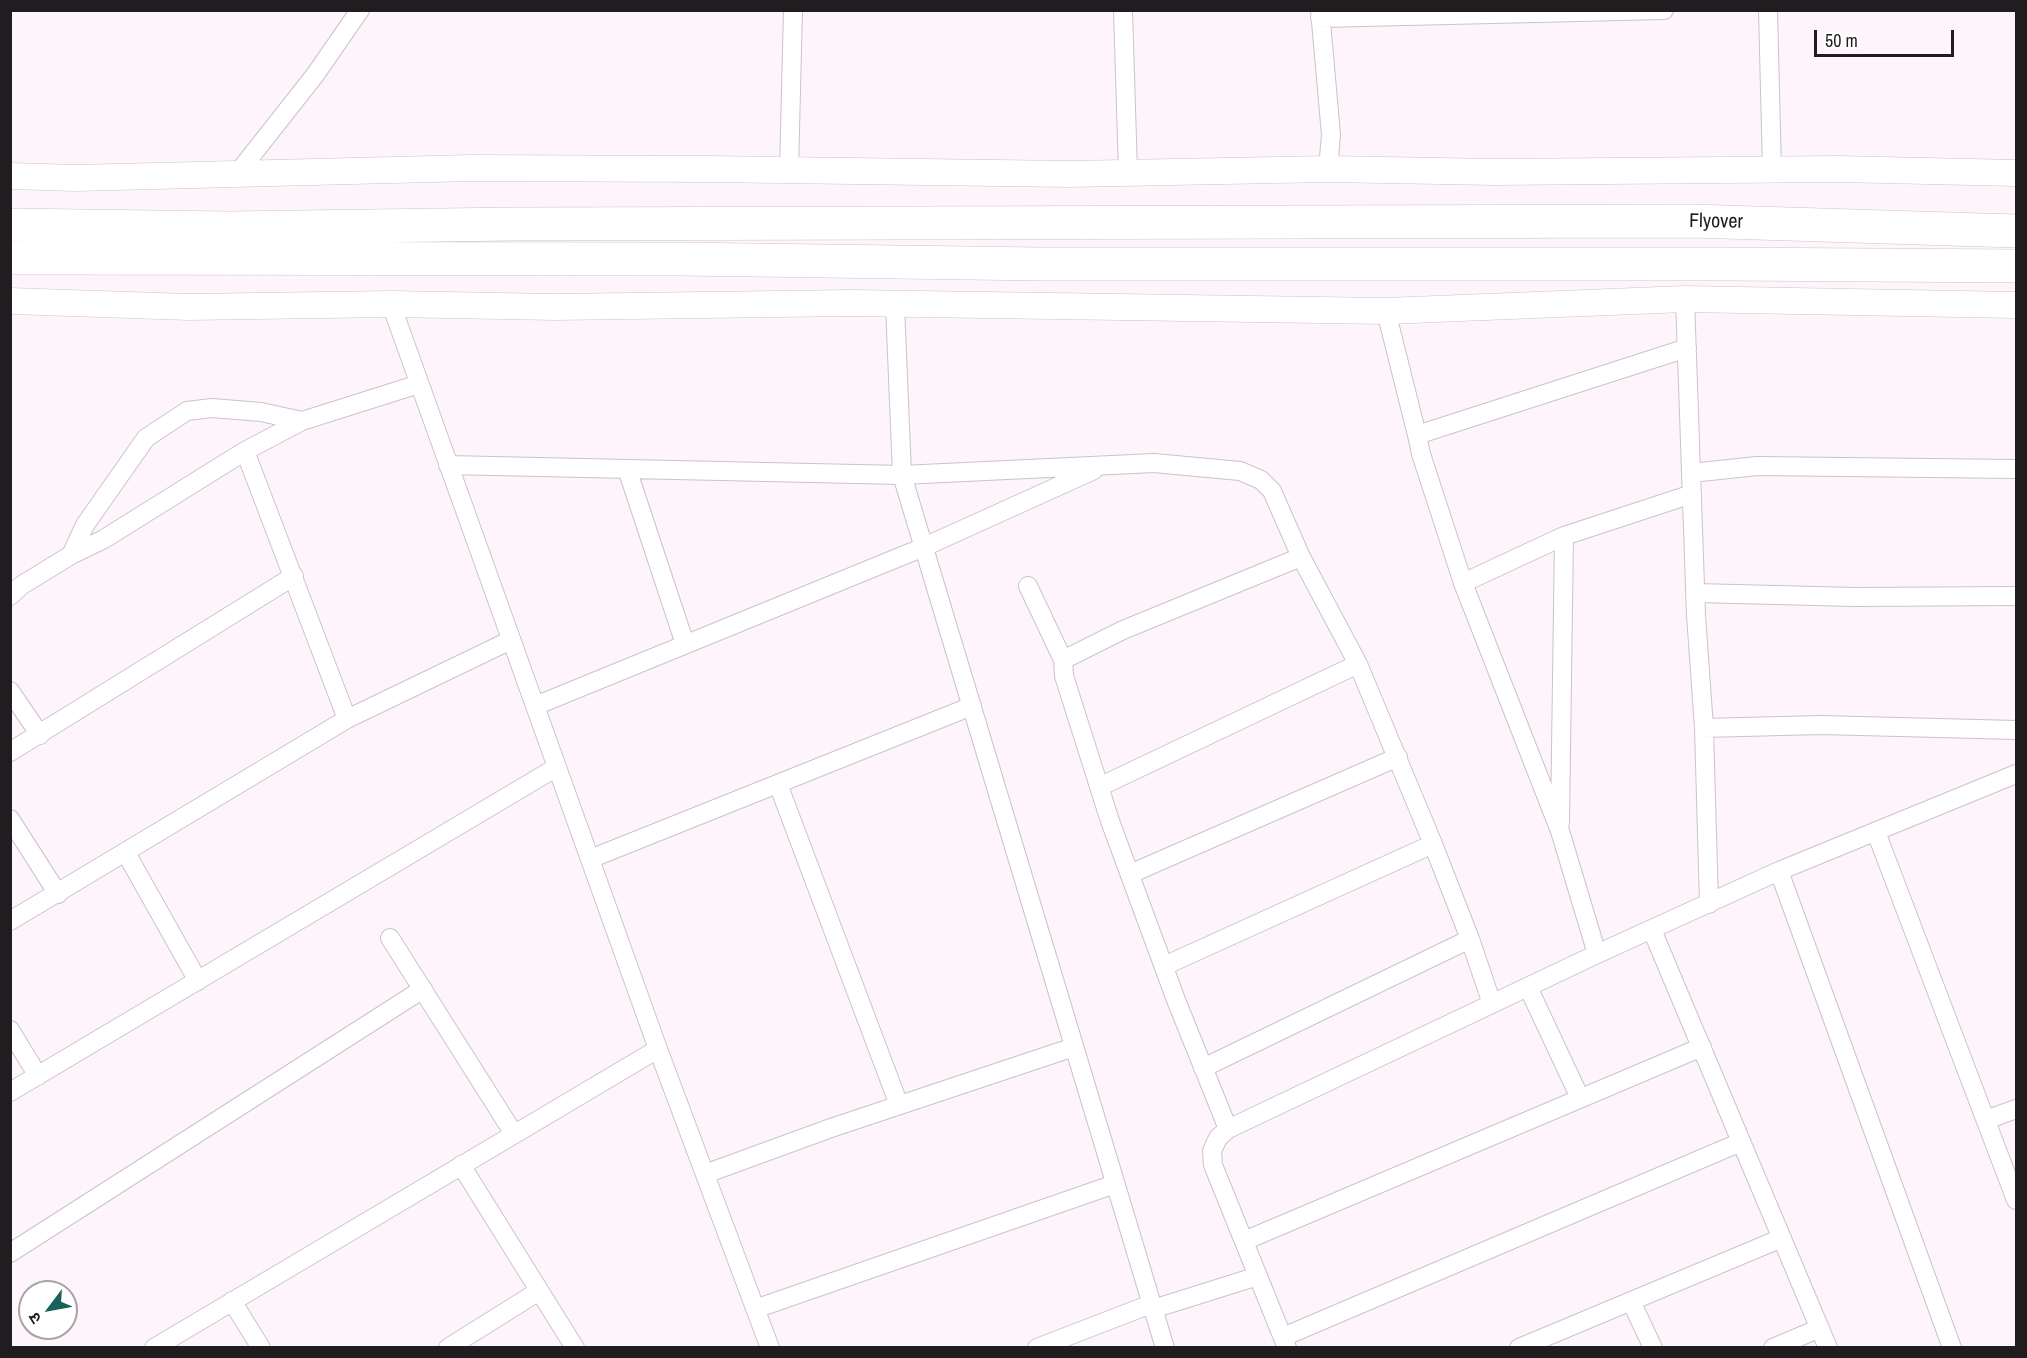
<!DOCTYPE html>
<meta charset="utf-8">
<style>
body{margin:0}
#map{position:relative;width:2027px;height:1358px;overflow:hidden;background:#fef5fc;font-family:"Archivo Narrow","Noto Sans Devanagari",sans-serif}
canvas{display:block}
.frame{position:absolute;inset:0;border:12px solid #201c1f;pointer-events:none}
.north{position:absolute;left:18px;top:1280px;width:60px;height:60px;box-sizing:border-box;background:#fff;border:2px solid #a6a4a5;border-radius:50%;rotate:238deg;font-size:16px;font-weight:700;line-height:24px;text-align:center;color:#201c1f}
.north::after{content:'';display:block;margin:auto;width:21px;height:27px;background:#186259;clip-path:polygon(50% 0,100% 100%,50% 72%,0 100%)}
.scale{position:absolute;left:1814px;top:30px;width:140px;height:27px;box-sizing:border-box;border:3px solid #201c1f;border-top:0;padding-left:8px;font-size:18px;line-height:21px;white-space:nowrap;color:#201c1f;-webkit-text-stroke:4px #fff;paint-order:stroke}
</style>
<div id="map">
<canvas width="2027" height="1358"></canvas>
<div class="frame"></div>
<div class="north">उ</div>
<div class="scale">50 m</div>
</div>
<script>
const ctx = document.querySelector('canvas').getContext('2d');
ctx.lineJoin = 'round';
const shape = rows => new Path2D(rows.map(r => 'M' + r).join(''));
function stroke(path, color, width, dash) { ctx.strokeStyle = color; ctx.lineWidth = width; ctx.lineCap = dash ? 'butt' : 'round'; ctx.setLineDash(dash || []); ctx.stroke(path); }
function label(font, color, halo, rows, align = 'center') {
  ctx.font = font + ' "Archivo Narrow",sans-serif'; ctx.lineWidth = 4.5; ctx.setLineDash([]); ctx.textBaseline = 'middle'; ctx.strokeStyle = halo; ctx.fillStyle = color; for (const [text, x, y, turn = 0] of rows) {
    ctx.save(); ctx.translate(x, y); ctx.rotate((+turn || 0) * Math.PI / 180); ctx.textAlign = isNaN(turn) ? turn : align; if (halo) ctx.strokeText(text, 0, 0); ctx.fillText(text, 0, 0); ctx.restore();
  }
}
const street = shape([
 [1123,10,1128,173],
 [1320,10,1331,135,1328,169],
 [1768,10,1772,170],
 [1320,18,1664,10],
 [789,170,793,10],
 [237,174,315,75,360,10],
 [1685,299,1696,615,1704,728,1821,725,2016,730],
 [391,304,658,1049,770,1348],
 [895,305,902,475,1165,1348],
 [1386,311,1417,435],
 [302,421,261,412,212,408,187,411,146,438,85,525,71,555,104,539,245,451,302,421,419,384],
 [245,451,347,719],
 [448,465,902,475,1154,463,1240,471,1261,480,1272,491,1301,557,1358,664,1433,844,1470,939,1492,1004],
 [627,469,685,644],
 [1691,473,1757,466,2016,469],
 [1463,583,1564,536],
 [1028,586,1063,660],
 [1696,593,1855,597,2016,596],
 [10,596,22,585,71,555],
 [10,691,40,735],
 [535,706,924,547,1094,470],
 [1704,728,1709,904],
 [10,752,294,576],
 [778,784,899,1105],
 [1099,787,1358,664],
 [10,819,58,894],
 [1560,823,1564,536,1692,494],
 [1876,832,2016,1200],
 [126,853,198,981],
 [590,859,972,706],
 [1779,871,1952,1348],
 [1130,874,1398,757],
 [10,921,347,719,511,640],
 [1652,930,1828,1348],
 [390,938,514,1134],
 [1597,954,1560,831,1463,583,1421,454,1417,435,1687,348],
 [1164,966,1433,844],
 [1528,987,1580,1098],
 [10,1030,38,1076],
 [1203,1068,1470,939],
 [10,1092,557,767],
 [1986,1120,2016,1109],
 [1228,1129,1176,1000,1110,821,1064,676,1063,660,1123,630,1301,557],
 [461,1165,575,1348],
 [705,1174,831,1128,1074,1047],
 [1244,1241,1702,1047],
 [10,1253,423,989],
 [232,1301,261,1348],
 [1631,1301,1653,1348],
 [755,1309,1115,1184],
 [1153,1309,1258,1276],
 [1283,1337,1741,1142],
 [154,1348,658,1049],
 [448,1348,539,1291],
 [1037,1348,1151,1304],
 [1287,1348,1213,1165,1212,1151,1218,1138,1228,1129,1597,954,1779,871,2016,774],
 [1519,1348,1782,1238],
 [1773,1348,1820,1328]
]);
const secondary = shape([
 [10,176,76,178,471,168,707,169,1070,174,1328,169,1495,172,1838,169,2016,173],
 [10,301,189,307,391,304,555,307,852,303,1386,311,1685,299,2016,305]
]);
const highway = shape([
 [10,225,229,228,512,224,1692,221,2016,231],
 [10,258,681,259,1041,264,1725,264,2016,266]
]);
stroke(street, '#cdc2ca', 20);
stroke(secondary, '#cdc2ca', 27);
stroke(highway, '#cdc2ca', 34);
stroke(street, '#fff', 18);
stroke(secondary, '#fff', 26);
stroke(highway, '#fff', 33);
label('20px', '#201c1f', '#fff', [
 ["Flyover",1716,222,1]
]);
</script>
